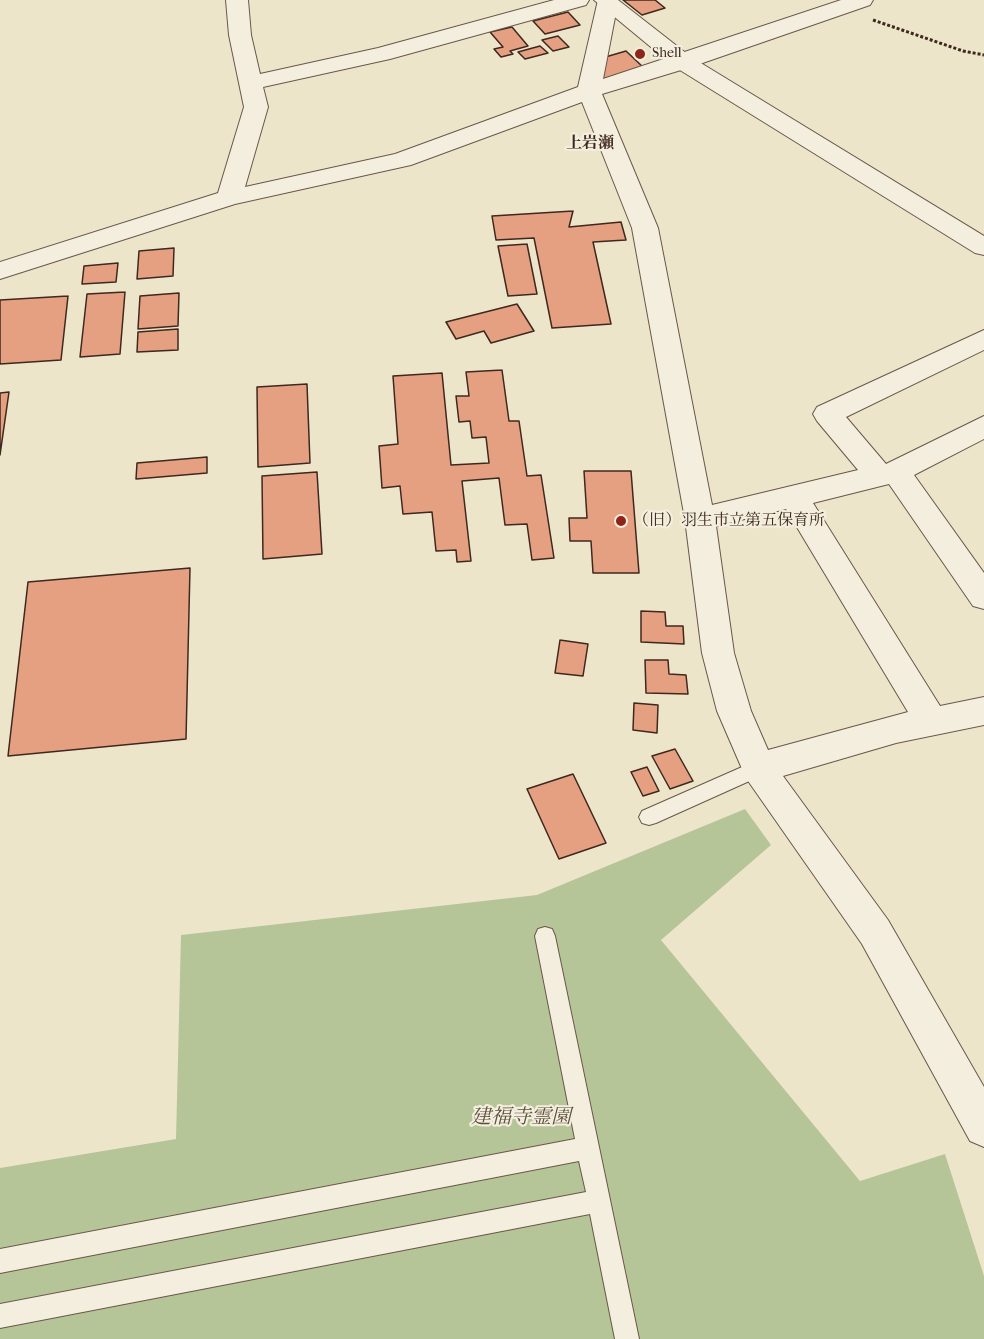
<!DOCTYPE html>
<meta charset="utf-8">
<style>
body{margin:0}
canvas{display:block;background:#ede5ca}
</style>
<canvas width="984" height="1339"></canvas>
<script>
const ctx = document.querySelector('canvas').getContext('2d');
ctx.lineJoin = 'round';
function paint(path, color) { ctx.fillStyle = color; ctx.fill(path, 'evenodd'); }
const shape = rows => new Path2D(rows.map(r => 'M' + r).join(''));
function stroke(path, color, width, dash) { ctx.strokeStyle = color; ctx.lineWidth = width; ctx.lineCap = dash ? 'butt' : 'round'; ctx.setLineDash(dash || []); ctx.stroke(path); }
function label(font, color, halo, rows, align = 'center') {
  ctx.font = font + ' "IM FELL French Canon","Noto Serif JP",serif'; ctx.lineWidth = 4.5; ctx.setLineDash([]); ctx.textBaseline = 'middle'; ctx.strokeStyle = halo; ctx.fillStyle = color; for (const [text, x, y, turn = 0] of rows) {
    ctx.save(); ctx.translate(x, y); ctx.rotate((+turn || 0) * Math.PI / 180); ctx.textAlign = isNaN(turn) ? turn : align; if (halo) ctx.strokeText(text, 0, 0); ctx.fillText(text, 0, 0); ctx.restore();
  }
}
paint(shape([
 [745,809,771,845,661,940,860,1181,945,1154,984,1276,984,1339,0,1339,0,1168,176,1139,181,935,537,895]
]), '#b6c598');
const building = shape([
 [623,0,655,0,665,8,642,15,623,0],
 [568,12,580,25,545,34,533,21,568,12],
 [512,27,528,46,510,51,513,54,501,57,494,49,503,47,490,32,512,27],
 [558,36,569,47,553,51,542,40,558,36],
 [540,46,548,53,525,59,518,52,540,46],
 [626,51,644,68,599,81,602,58,626,51],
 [573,211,569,227,621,222,626,240,593,242,611,324,552,328,534,238,496,240,492,216,573,211],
 [527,244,537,294,508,296,498,246,527,244],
 [174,248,173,276,137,279,139,251,174,248],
 [118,263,116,282,82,284,84,266,118,263],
 [125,292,120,354,80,357,87,294,125,292],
 [179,293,178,326,138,329,140,296,179,293],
 [68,296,61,360,0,364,0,300,68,296],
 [517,304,534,331,491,343,484,331,456,339,446,322,517,304],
 [178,329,178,350,137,352,138,332,178,329],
 [502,370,509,421,519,421,527,476,541,475,554,558,532,560,527,524,505,525,499,478,462,481,471,561,457,562,456,550,436,551,432,512,403,514,400,486,382,488,379,446,398,444,393,376,442,373,451,465,489,463,486,437,472,438,470,421,459,422,456,396,469,396,466,372,502,370],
 [307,384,310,463,258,467,257,387,307,384],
 [9,392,0,455,0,393,9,392],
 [207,457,207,473,136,479,137,463,207,457],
 [584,471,631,471,639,573,593,573,591,541,570,541,569,518,587,518,584,471],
 [317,472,322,554,263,559,262,476,317,472],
 [190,568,186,739,8,756,28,582,190,568],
 [641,611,665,612,666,626,683,626,684,644,641,642,641,611],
 [560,640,588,644,583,676,555,673,560,640],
 [645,660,668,660,669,674,686,675,688,694,646,693,645,660],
 [634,703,658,705,657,733,633,730,634,703],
 [675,749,693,781,670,789,652,756,675,749],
 [647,767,659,791,643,796,631,772,647,767],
 [573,774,606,843,559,859,527,789,573,774]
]);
paint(building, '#e4a081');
stroke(building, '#3e281f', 1.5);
const service = shape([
 [758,760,765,762,767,768,765,774,656,823,649,825,642,823,639,817,642,811,758,760],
 [545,927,552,929,555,936,639,1339,615,1339,590,1214,0,1328,0,1304,586,1192,579,1161,0,1273,0,1249,575,1139,535,936,538,929,545,927]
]);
const minor = shape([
 [226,0,248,0,251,35,260,74,378,48,554,0,589,0,586,5,390,59,263,87,268,107,245,187,395,154,578,87,598,0,616,0,618,2,603,79,841,0,873,0,870,5,691,67,602,94,658,228,712,505,858,470,817,421,813,414,817,407,984,330,984,350,846,417,886,464,984,416,984,439,914,475,984,573,984,609,973,606,889,484,813,503,940,706,984,697,984,725,896,743,783,776,888,920,984,1087,984,1147,970,1141,862,944,746,778,717,711,702,653,685,519,632,228,582,102,411,165,235,204,0,279,0,262,218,193,244,107,229,35,226,0],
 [786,509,908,712,768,750,751,711,734,653,716,526,786,509]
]);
const tertiary = shape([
 [594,0,618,0,691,57,984,236,984,255,975,253,675,67,594,0]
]);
stroke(service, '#6a574a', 2);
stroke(minor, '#6a574a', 2);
stroke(tertiary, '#6a574a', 2);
stroke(shape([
 [873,20,963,51,984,55]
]), '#3e281f', 3, [3, 2]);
paint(service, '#f3eedd');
paint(minor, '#f3eedd');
paint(tertiary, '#f3eedd');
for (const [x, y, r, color] of [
 [640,54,6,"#8f2418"],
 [621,521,6,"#8f2418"]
]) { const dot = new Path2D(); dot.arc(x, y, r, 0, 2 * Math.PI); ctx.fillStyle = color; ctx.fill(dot); stroke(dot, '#f3eedd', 2); }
label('14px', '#3e281f', '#f3eedd', [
 ["Shell",652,54]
], 'left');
label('bold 16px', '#3e281f', '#f3eedd', [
 ["上岩瀬",590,144]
]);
label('16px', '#3e281f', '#f3eedd', [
 ["（旧）羽生市立第五保育所",633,521]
], 'left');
label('italic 20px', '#5c4f3d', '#f3eedd', [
 ["建福寺霊園",521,1118]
]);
</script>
